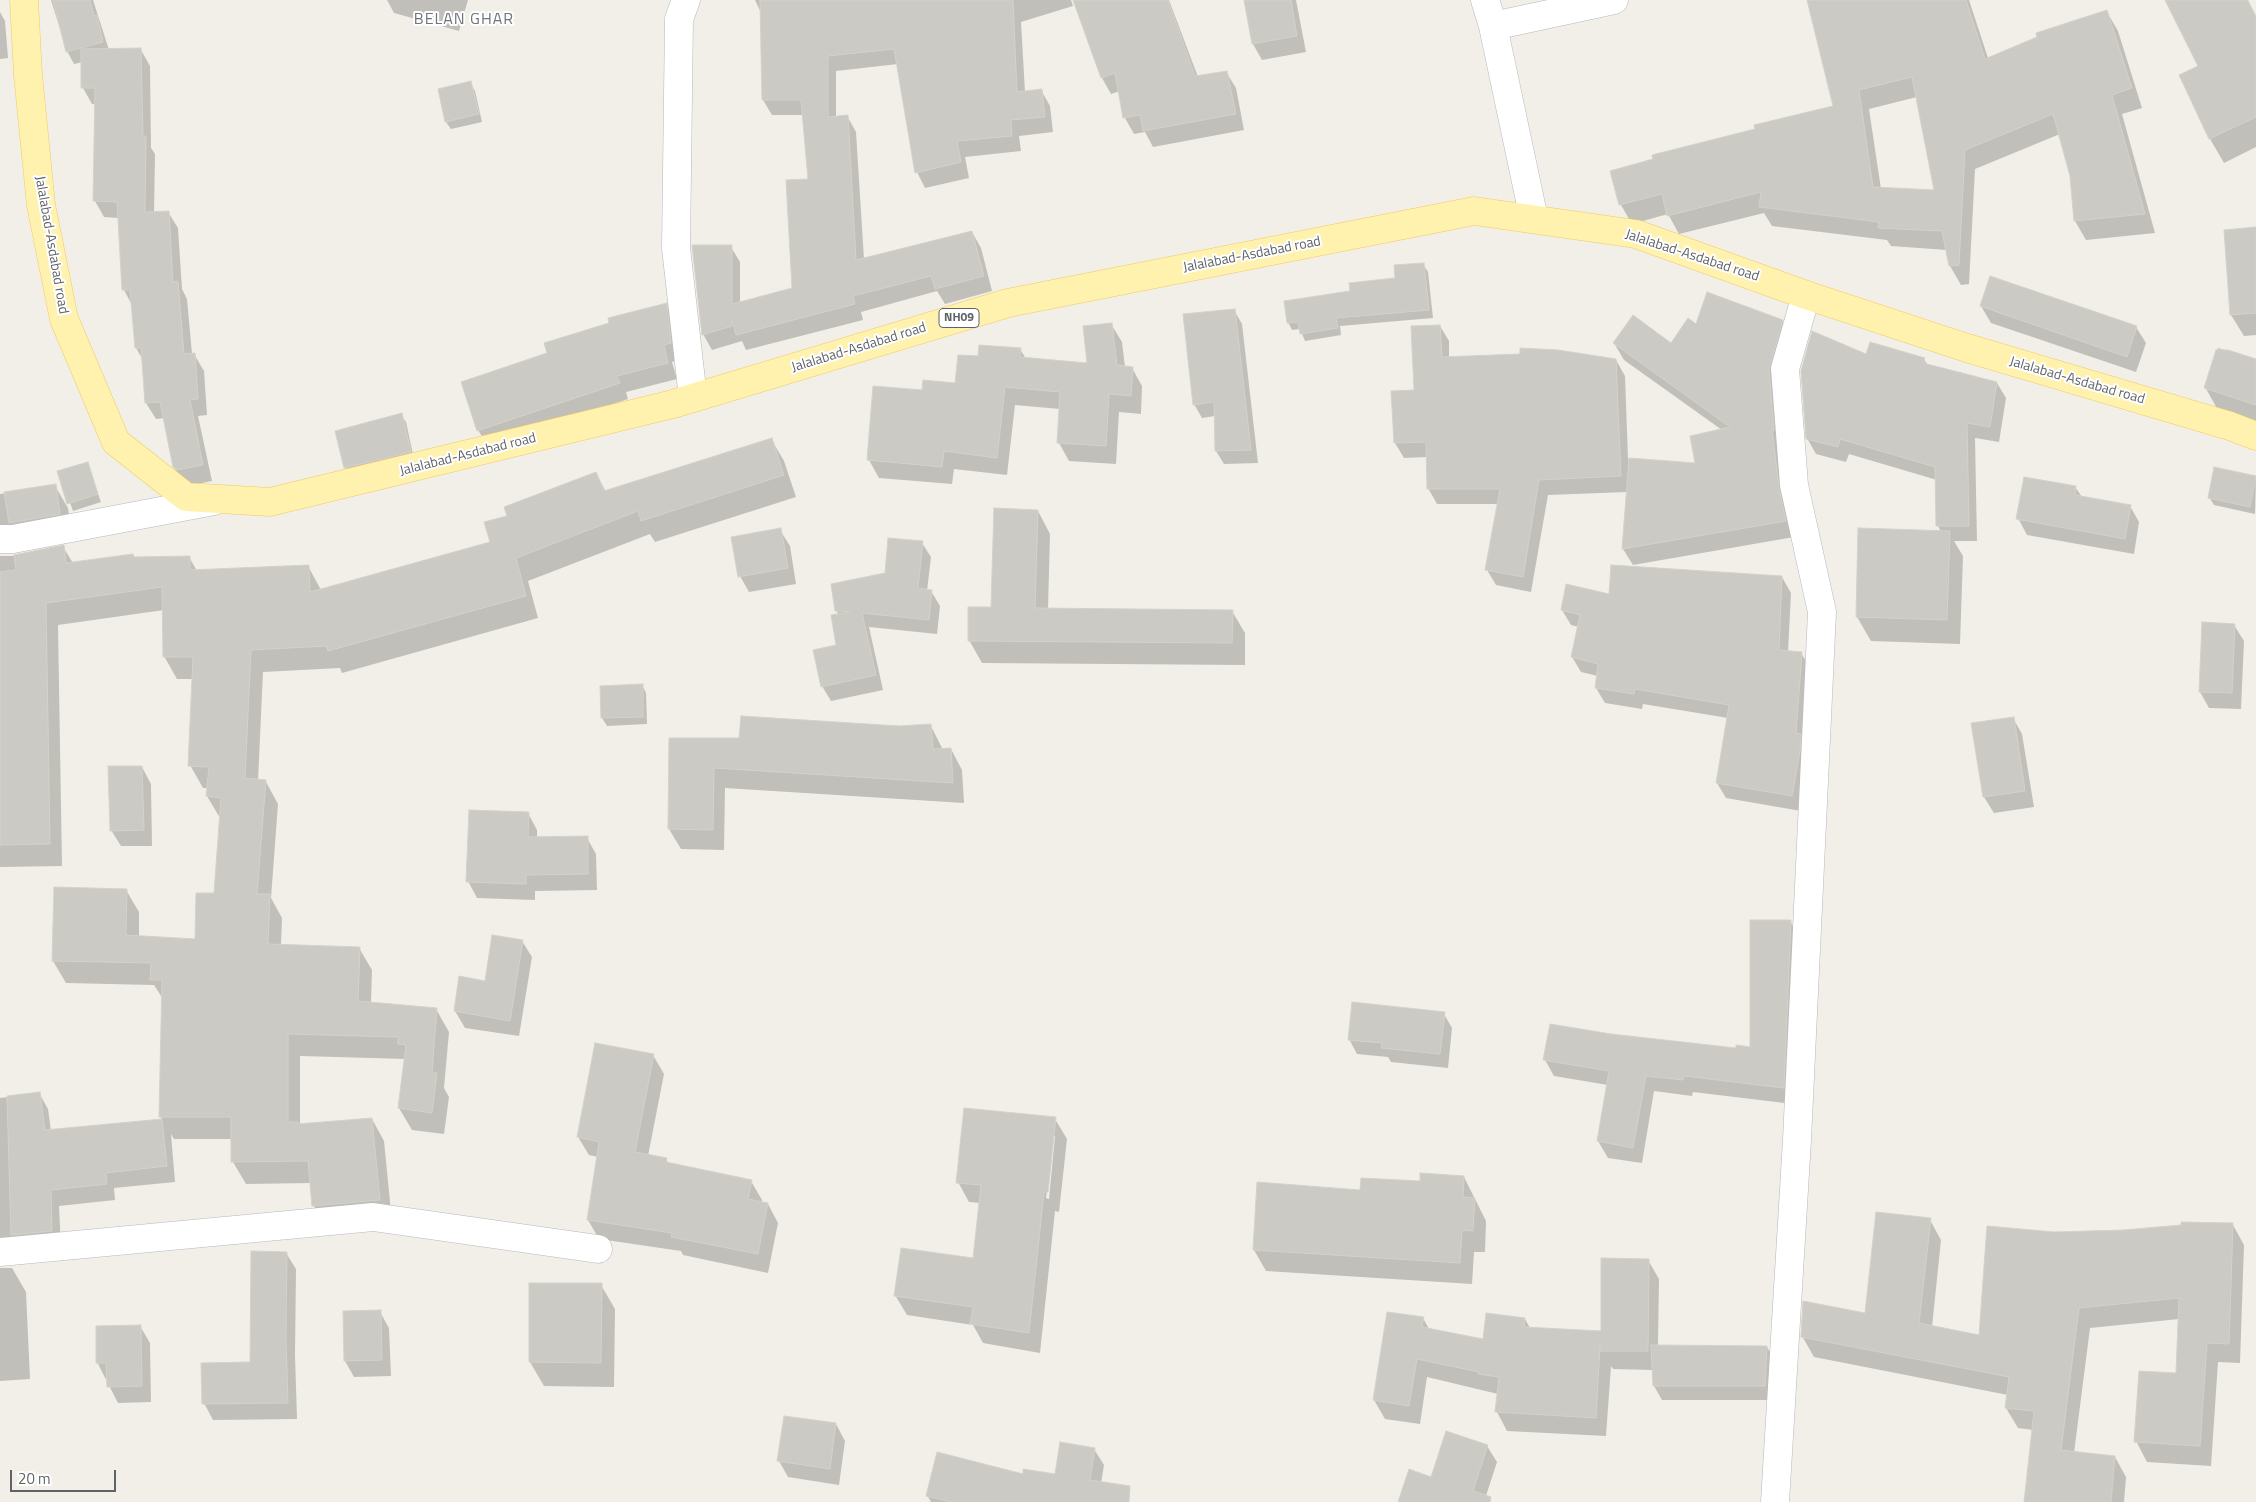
<!DOCTYPE html>
<style>
body{margin:0}
#map{position:relative;width:2256px;height:1502px;overflow:hidden;background:#f1efe8;font-family:"Titillium Web",sans-serif}
canvas{display:block}
.scale{position:absolute;left:10px;top:1470px;width:106px;height:22px;box-sizing:border-box;border:2px solid #5f6368;border-top:0;padding-left:6px;font-size:15px;line-height:18px;white-space:nowrap;color:#5f6368;-webkit-text-stroke:4px #fff;paint-order:stroke}
</style>
<div id="map">
<canvas width="2256" height="1502"></canvas>
<div class="scale">20 m</div>
</div>
<script>
const ctx = document.querySelector('canvas').getContext('2d');
ctx.lineJoin = 'round';
function paint(path, color) { ctx.fillStyle = color; ctx.fill(path, 'evenodd'); }
const shape = rows => new Path2D(rows.map(r => 'M' + r).join(''));
function stroke(path, color, width, dash) { ctx.strokeStyle = color; ctx.lineWidth = width; ctx.lineCap = dash ? 'butt' : 'round'; ctx.setLineDash(dash || []); ctx.stroke(path); }
function label(font, color, halo, rows, align = 'center') {
  ctx.font = font + ' "Titillium Web",sans-serif'; ctx.lineWidth = 4; ctx.setLineDash([]); ctx.textBaseline = 'middle'; ctx.strokeStyle = halo; ctx.fillStyle = color; for (const [text, x, y, turn = 0] of rows) {
    ctx.save(); ctx.translate(x, y); ctx.rotate((+turn || 0) * Math.PI / 180); ctx.textAlign = isNaN(turn) ? turn : align; if (halo) ctx.strokeText(text, 0, 0); ctx.fillText(text, 0, 0); ctx.restore();
  }
}
paint(shape([
 [51,0,93,0,109,50,141,50,150,66,151,148,155,154,154,213,168,212,178,228,182,289,187,299,192,354,194,354,204,371,207,415,198,416,212,481,187,486,184,483,174,467,165,418,156,419,146,403,143,360,136,348,132,305,124,290,119,218,104,217,95,201,96,104,92,104,83,88,83,62,74,64,67,51],
 [387,0,468,0,459,31,394,13],
 [755,0,1071,0,1073,6,1021,22,1025,92,1041,90,1050,106,1053,132,1019,136,1021,151,965,157,969,178,925,188,917,172,898,64,836,71,836,117,847,116,856,132,864,259,972,232,981,248,992,291,945,304,937,291,861,312,863,320,746,350,742,341,712,350,703,334,731,247,740,262,740,303,793,289,810,180,804,115,772,115,763,100,762,15],
 [1140,0,1169,0,1198,77,1226,72,1236,88,1244,130,1153,147,1145,132,1134,134,1125,118,1120,91,1111,94,1102,78,1082,20],
 [1245,0,1296,0,1306,52,1262,60,1253,44],
 [1824,0,1969,0,1988,58,2107,12,2118,31,2142,108,2122,114,2155,233,2086,240,2075,221,2071,176,2060,134,1975,169,1969,284,1961,285,1950,266,1947,250,1891,246,1887,240,1772,226,1764,213,1679,234,1668,214,1632,224,1621,205,1611,172,1835,106],
 [1917,97,1935,192,1881,189,1869,109],
 [2166,0,2248,0,2256,16,2256,147,2224,163,2210,139,2200,67],
 [0,12,5,21,8,58,0,59],
 [470,83,475,91,482,122,451,129,446,122],
 [2256,229,2256,335,2244,336,2231,315],
 [1423,264,1428,272,1433,318,1340,326,1341,335,1305,341,1300,329,1292,330,1288,322,1351,292,1396,279],
 [666,305,675,321,680,359,672,362,677,379,626,392,628,399,488,446,478,430,549,354],
 [1981,306,2136,327,2146,343,2136,372,1991,323],
 [1234,310,1242,324,1258,463,1224,464,1216,451,1215,416,1202,418,1194,404],
 [1782,321,1791,337,1794,537,1633,565,1623,549,1627,492,1548,495,1531,592,1496,585,1487,570,1498,504,1437,504,1428,488,1427,457,1404,458,1395,443,1440,326,1449,341,1449,358,1616,360,1625,376,1628,459,1697,464,1722,430,1624,360,1614,343,1671,345,1697,326],
 [1111,324,1122,342,1125,367,1132,368,1142,386,1141,414,1119,412,1116,464,1069,461,1059,443,1060,409,1015,405,1007,475,954,469,952,484,879,478,869,460,923,392,956,384,979,358,1020,349,1026,359,1089,364],
 [2218,348,2256,360,2256,424,2219,412,2205,387],
 [1867,355,1924,359,1928,366,1997,383,2006,398,1999,442,1975,438,1977,541,1954,541,1963,556,1960,644,1871,641,1857,617,1941,532,1938,526,1937,480,1849,454,1846,462,1816,454,1807,438],
 [401,415,406,422,414,459,350,475,345,468],
 [771,439,784,461,796,497,655,542,650,534,528,581,538,618,342,673,340,668,263,672,258,781,266,782,278,804,271,898,282,918,281,945,359,948,372,970,371,1003,436,1009,449,1032,444,1088,449,1097,444,1134,412,1130,399,1108,406,1059,300,1056,300,1125,372,1119,384,1141,392,1222,326,1228,314,1206,311,1183,246,1184,233,1162,232,1139,174,1139,171,1134,175,1182,114,1188,115,1200,59,1206,61,1247,0,1255,0,1098,39,1093,48,1109,51,1131,162,1120,161,1117,163,999,154,985,66,983,53,961,126,890,139,912,139,937,196,941,215,894,220,818,207,796,208,788,203,788,190,765,193,679,177,679,164,656,164,610,58,625,62,866,0,867,0,556,16,556,63,547,73,563,134,558,189,557,197,571,308,566,321,590,491,542,509,516,596,473,606,492],
 [87,464,101,502,73,511,59,472],
 [2215,469,2256,478,2255,514,2214,505,2209,497],
 [55,486,68,508,72,536,0,552,0,494],
 [2075,487,2082,497,2130,506,2139,522,2134,554,2027,535,2018,518],
 [1038,511,1050,534,1048,609,1232,611,1245,633,1245,665,982,663,969,640,992,609],
 [780,530,790,546,796,584,749,592,740,576],
 [922,543,931,557,927,591,931,591,940,606,937,634,869,627,883,690,831,701,822,686,837,646,839,615,836,610,886,574],
 [1782,577,1791,593,1788,652,1801,653,1810,668,1801,811,1726,798,1717,783,1728,718,1643,704,1642,709,1605,703,1596,688,1598,676,1581,672,1572,657,1579,627,1571,625,1562,610,1610,596],
 [2234,625,2244,641,2241,709,2209,708,2200,692],
 [642,685,646,693,647,724,607,726,602,718],
 [2013,718,2022,734,2034,807,1994,813,1984,797],
 [931,726,943,750,951,749,962,770,964,803,725,788,724,850,681,849,669,829,670,739,741,739],
 [142,767,151,784,152,846,121,846,111,830],
 [528,813,537,830,537,838,587,838,596,854,597,890,535,891,535,900,477,898,468,881],
 [1790,921,1800,938,1793,1104,1693,1092,1692,1096,1654,1091,1642,1163,1608,1158,1598,1141,1608,1085,1554,1076,1545,1060,1611,1035,1737,1050,1751,1049],
 [522,941,532,957,519,1036,465,1028,455,1011,486,982],
 [1444,1014,1452,1028,1448,1068,1391,1062,1388,1057,1357,1054,1349,1039],
 [653,1055,664,1074,648,1156,666,1159,669,1164,751,1181,762,1200,761,1203,768,1204,778,1223,768,1273,683,1255,681,1251,599,1239,588,1220,598,1157,589,1155,578,1137],
 [1055,1119,1067,1139,1059,1212,1055,1211,1040,1353,983,1343,973,1325,907,1315,895,1295,974,1259,980,1203,969,1202,958,1182],
 [1053,1136,1055,1136,1049,1199,1046,1198],
 [1464,1177,1486,1221,1485,1252,1474,1252,1472,1284,1266,1271,1254,1250,1361,1191],
 [1930,1220,1941,1240,1932,1327,1980,1336,2054,1233,2124,1232,2233,1225,2244,1245,2240,1363,2218,1362,2211,1466,2147,1462,2136,1441,2177,1375,2179,1319,2090,1328,2074,1453,2115,1457,2126,1477,2124,1502,2025,1502,2033,1430,2018,1428,2006,1408,2008,1395,1814,1357,1802,1336,1866,1314],
 [286,1253,296,1269,295,1355,297,1419,213,1420,204,1403,251,1363],
 [1648,1260,1659,1279,1658,1346,1767,1347,1775,1361,1772,1400,1662,1400,1654,1386,1653,1370,1613,1369,1611,1366,1606,1436,1507,1431,1497,1412,1498,1394,1427,1377,1420,1424,1385,1419,1374,1400,1423,1318,1429,1329,1484,1340,1525,1319,1530,1328,1602,1332],
 [0,1268,12,1268,26,1292,30,1379,0,1381],
 [601,1285,615,1309,614,1387,544,1386,530,1362],
 [380,1312,389,1328,391,1376,354,1377,345,1361],
 [140,1326,150,1343,151,1402,118,1403,97,1362],
 [836,1424,845,1441,839,1485,788,1477,779,1461],
 [1487,1446,1497,1462,1484,1502,1399,1502,1432,1478],
 [1094,1449,1104,1465,1098,1502,931,1502,927,1495,1024,1476,1056,1475]
]), '#0003');
const building = shape([
 [53,0,90,0,94,16,97,15,103,42,66,52,53,0],
 [760,0,1013,0,1017,92,1042,89,1045,117,1011,120,1012,136,957,141,961,162,915,173,894,49,828,56,828,117,848,115,856,260,972,231,984,276,935,289,931,276,853,296,855,304,736,335,732,319,732,326,702,335,692,245,732,245,732,304,792,288,786,180,808,179,801,100,762,100,760,0],
 [1073,0,1168,0,1195,76,1227,71,1236,114,1143,131,1140,115,1123,118,1115,73,1101,78,1073,0],
 [1244,0,1291,0,1297,36,1252,44,1244,0],
 [1807,0,1966,0,1985,59,2037,37,2036,33,2107,10,2132,88,2112,95,2145,214,2074,221,2070,176,2053,114,1965,150,1959,265,1949,266,1942,231,1878,228,1879,222,1759,207,1761,192,1667,216,1662,194,1619,205,1610,171,1653,159,1652,155,1755,129,1754,125,1833,106,1807,0],
 [1912,77,1934,190,1873,187,1859,90,1912,77],
 [2165,0,2247,0,2256,17,2256,117,2209,139,2179,75,2198,66,2165,0],
 [141,48,143,136,146,136,145,212,169,211,173,282,178,281,184,354,195,353,198,399,190,400,203,465,177,470,173,467,160,402,145,403,141,348,135,348,130,290,122,290,117,202,93,201,95,88,81,88,81,49,141,48],
 [471,81,479,114,445,122,438,89,471,81],
 [2256,227,2256,313,2230,315,2224,230,2256,227],
 [1424,263,1429,310,1336,318,1338,328,1300,334,1298,322,1287,323,1284,301,1350,291,1349,283,1395,278,1394,265,1424,263],
 [1990,276,2137,326,2127,357,1980,306,1990,276],
 [1707,292,1783,320,1769,370,1774,431,1772,430,1779,488,1786,521,1622,549,1629,458,1695,463,1690,436,1730,427,1613,343,1633,315,1671,343,1688,318,1696,324,1707,292],
 [667,303,671,343,664,345,668,363,617,376,620,383,477,431,461,382,547,353,544,343,609,323,608,318,667,303],
 [1235,309,1251,450,1215,451,1214,402,1193,405,1183,314,1235,309],
 [1112,323,1117,365,1133,367,1131,396,1109,394,1106,446,1057,443,1060,392,1005,387,997,458,944,451,942,467,867,460,873,386,922,390,923,380,955,383,958,355,978,356,979,345,1021,348,1020,357,1087,363,1083,326,1112,323],
 [1440,325,1442,357,1520,354,1520,348,1558,350,1616,359,1621,476,1539,480,1523,577,1485,570,1500,489,1427,489,1426,442,1394,443,1391,391,1414,390,1411,326,1440,325],
 [1812,331,1866,354,1870,342,1925,358,1923,363,1997,382,1990,427,1967,423,1969,526,1936,526,1935,467,1840,439,1838,447,1806,439,1801,371,1812,331],
 [2216,350,2228,350,2256,359,2256,405,2204,388,2216,350],
 [402,413,411,452,344,468,335,431,402,413],
 [772,438,784,475,641,521,638,511,516,558,526,596,328,651,327,646,251,650,245,778,266,780,257,894,270,894,268,944,360,947,358,1001,437,1008,432,1073,437,1073,432,1113,398,1108,406,1045,398,1044,398,1037,288,1034,288,1122,298,1122,298,1124,372,1118,380,1200,312,1206,308,1161,231,1162,231,1117,159,1117,162,980,150,980,151,963,52,961,54,887,127,889,126,935,195,939,196,893,214,893,221,798,206,796,209,767,188,766,193,657,163,657,162,587,46,603,50,844,0,845,0,572,16,570,14,555,64,545,66,563,133,554,134,557,190,556,190,570,309,565,310,592,490,542,484,522,507,516,504,507,596,472,604,491,772,438],
 [88,462,98,494,67,504,57,471,88,462],
 [2214,467,2256,476,2250,507,2208,498,2214,467],
 [2024,477,2076,486,2075,495,2131,505,2125,539,2016,519,2024,477],
 [56,484,60,514,9,523,4,492,56,484],
 [994,508,1038,510,1035,608,1233,610,1232,643,968,641,968,607,991,607,994,508],
 [781,528,788,568,738,577,731,537,781,528],
 [1858,528,1950,531,1947,620,1856,617,1858,528],
 [888,538,923,541,918,588,932,590,929,620,862,613,876,675,821,687,813,650,836,645,831,615,850,612,835,611,831,584,885,573,888,538],
 [1611,565,1782,576,1779,650,1802,652,1796,733,1801,734,1800,751,1792,796,1716,783,1729,705,1635,689,1634,694,1595,688,1598,664,1571,657,1580,615,1561,610,1566,584,1609,594,1611,565],
 [2202,622,2235,624,2232,693,2199,692,2202,622],
 [643,684,643,717,601,718,600,686,643,684],
 [741,716,899,726,931,724,933,749,951,748,953,783,714,768,713,830,668,829,669,738,739,738,741,716],
 [2014,717,2025,791,1983,797,1971,723,2014,717],
 [108,766,142,766,144,830,110,831,108,766],
 [469,810,529,812,528,837,588,836,588,874,526,875,526,884,466,882,469,810],
 [1750,920,1791,920,1784,1088,1684,1076,1683,1080,1646,1076,1633,1148,1597,1141,1609,1071,1543,1060,1550,1024,1611,1034,1736,1048,1736,1045,1750,1047,1750,920],
 [492,935,523,940,510,1021,454,1011,459,976,485,981,492,935],
 [1352,1002,1445,1012,1440,1054,1381,1048,1382,1043,1348,1040,1352,1002],
 [595,1043,654,1054,635,1152,667,1158,666,1162,752,1180,748,1199,768,1203,758,1254,671,1237,672,1233,587,1220,599,1142,577,1137,595,1043],
 [40,1092,45,1130,162,1119,167,1166,106,1173,107,1184,51,1190,52,1231,11,1235,7,1096,40,1092],
 [964,1108,1056,1117,1048,1192,1044,1192,1029,1333,970,1324,973,1307,894,1296,901,1248,973,1258,981,1185,956,1183,964,1108],
 [1420,1173,1464,1176,1463,1197,1475,1198,1473,1231,1462,1230,1460,1263,1253,1250,1257,1182,1360,1190,1361,1178,1420,1181,1420,1173],
 [1876,1212,1931,1218,1919,1323,1979,1335,1987,1226,2054,1232,2124,1230,2181,1225,2181,1222,2233,1223,2229,1344,2207,1343,2200,1446,2134,1442,2139,1371,2176,1373,2179,1298,2079,1308,2061,1450,2115,1456,2111,1502,2024,1502,2034,1411,2005,1408,2009,1377,1801,1337,1803,1301,1865,1313,1876,1212],
 [251,1251,287,1252,286,1337,288,1403,202,1404,201,1363,250,1362,251,1251],
 [1601,1258,1649,1259,1648,1351,1600,1351,1600,1346,1596,1418,1495,1412,1499,1377,1478,1374,1479,1372,1417,1359,1409,1406,1373,1400,1387,1312,1424,1317,1422,1327,1483,1339,1486,1313,1525,1318,1524,1327,1601,1331,1601,1258],
 [529,1283,602,1283,601,1363,529,1362,529,1283],
 [381,1310,382,1360,344,1361,343,1311,381,1310],
 [141,1325,142,1386,107,1387,106,1363,96,1363,96,1326,141,1325],
 [1651,1345,1767,1346,1765,1386,1653,1386,1651,1345],
 [784,1416,836,1423,830,1469,777,1461,784,1416],
 [1446,1431,1488,1445,1473,1491,1491,1497,1490,1502,1398,1502,1409,1469,1431,1477,1446,1431],
 [1060,1442,1095,1448,1090,1480,1130,1486,1129,1502,951,1502,926,1496,937,1452,1023,1474,1023,1469,1055,1474,1060,1442]
]);
paint(building, '#cccac5');
stroke(building, '#d6d1c6', 1);
const minor = shape([
 [686,0,679,19,676,248,693,398],
 [1485,0,1493,26,1534,219],
 [1493,26,1614,0],
 [0,1252,373,1217,598,1249],
 [1775,1502,1797,1140,1822,612,1794,485,1785,369,1806,295]
]);
const tertiary = shape([
 [0,539,13,539,214,501]
]);
const primary = shape([
 [24,0,28,75,41,205,64,319,116,442,186,497,270,502,673,404,1008,303,1474,211,1636,234,1806,295,1967,348,2230,426,2256,436]
]);
stroke(minor, '#b5b8bc', 29);
stroke(tertiary, '#b5b8bc', 29);
stroke(primary, '#f2c960', 29);
stroke(minor, '#fff', 28);
stroke(tertiary, '#fff', 28);
stroke(primary, '#fff2af', 28);
for (const [x, y, w] of [
 [959,318,40]
]) { const box = new Path2D(); box.roundRect(x - w / 2, y - 9.5, w, 19, 4); ctx.fillStyle = '#fff'; ctx.fill(box); stroke(box, '#5f6368', 1); }
label('bold 12px', '#5f6368', null, [
 ["NH09",959,318]
]);
label('14px', '#5f6368', '#fff', [
 ["Jalalabad-Asdabad road",51,245,80],
 ["Jalalabad-Asdabad road",1252,255,-11],
 ["Jalalabad-Asdabad road",1692,256,18],
 ["Jalalabad-Asdabad road",859,348,-17],
 ["Jalalabad-Asdabad road",2077,381,16],
 ["Jalalabad-Asdabad road",468,455,-14]
]);
ctx.letterSpacing = '1px';
label('16px', '#70757a', '#fff', [
 ["BELAN GHAR",464,20]
]);
ctx.letterSpacing = '0px';
</script>
